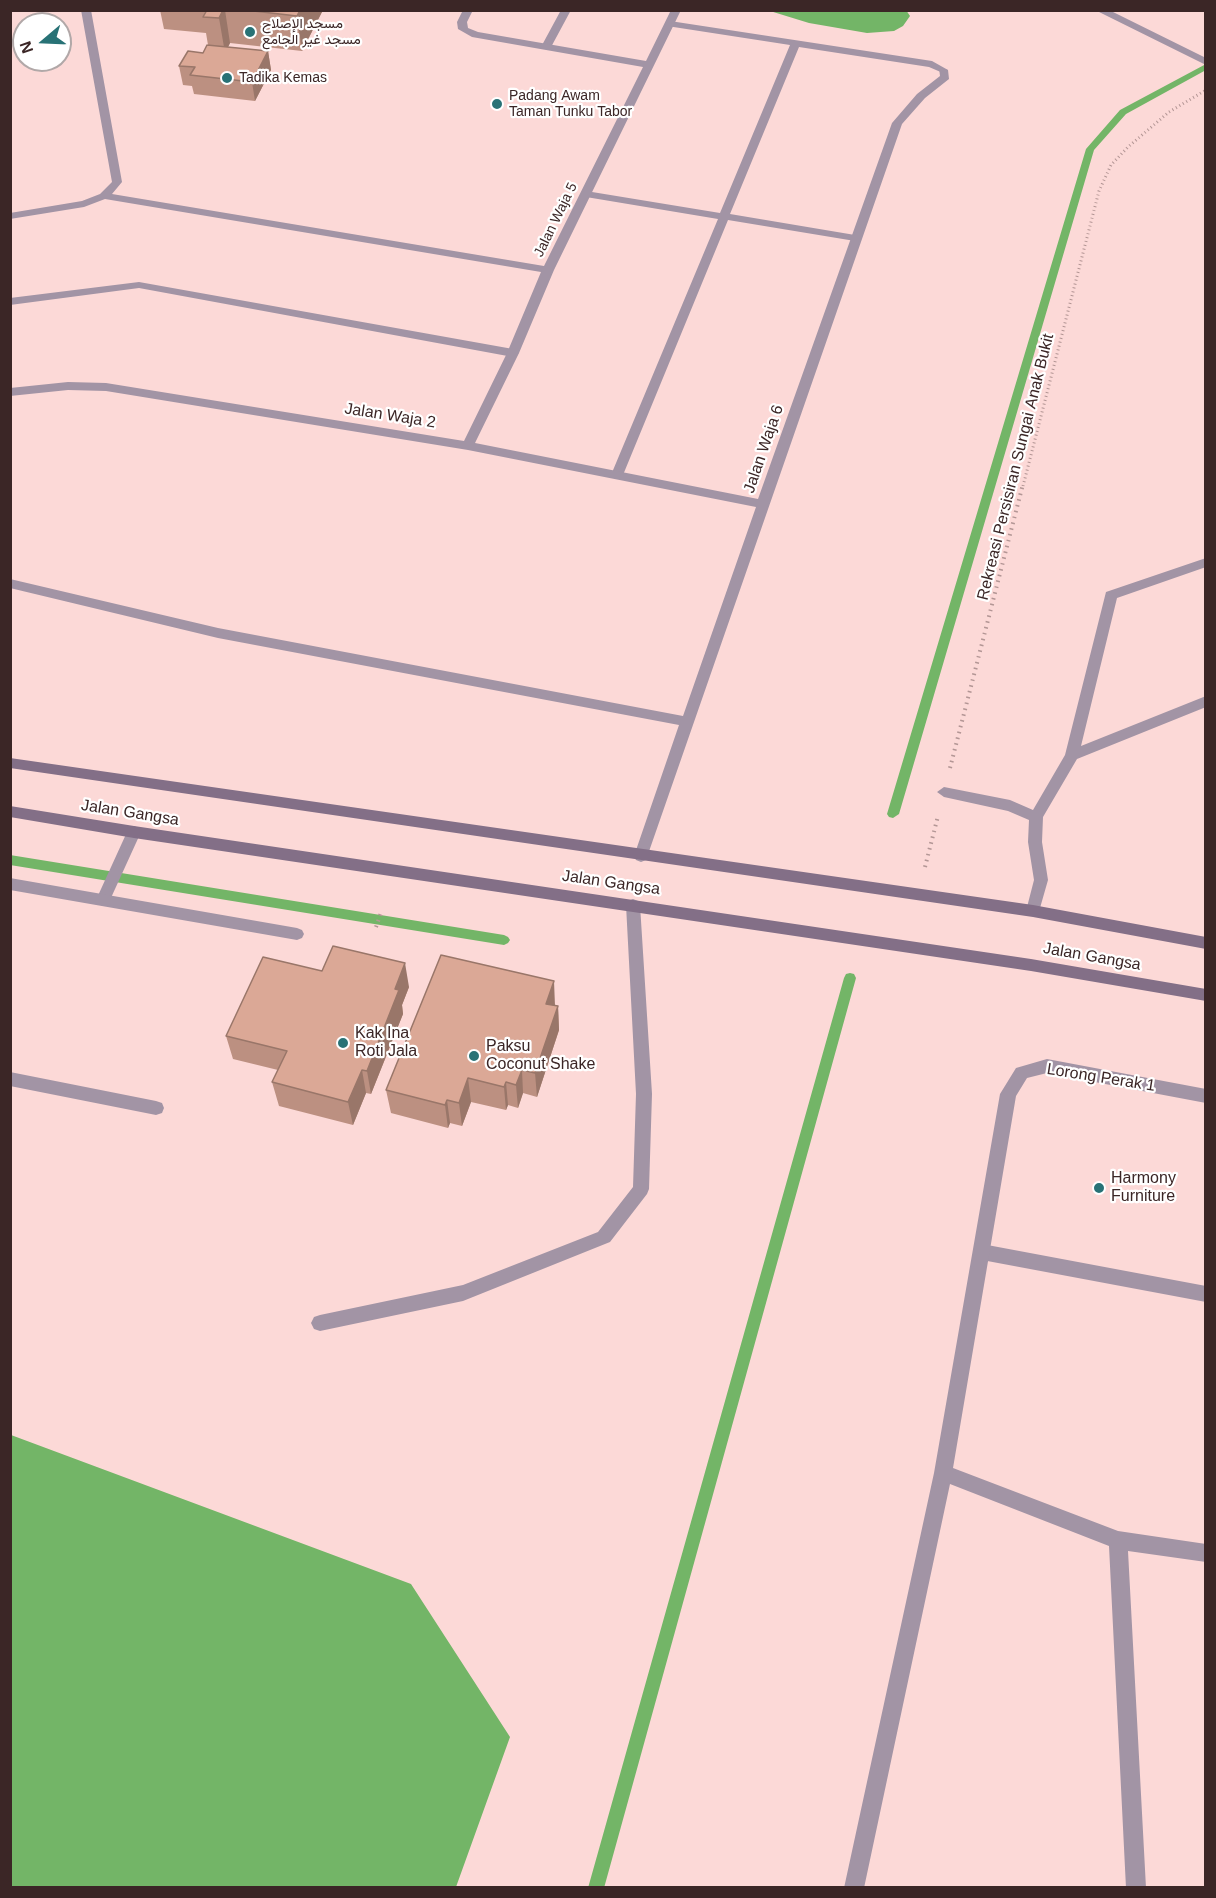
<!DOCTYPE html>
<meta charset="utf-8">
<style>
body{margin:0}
#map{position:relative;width:1216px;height:1898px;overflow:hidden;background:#fcd9d7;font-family:Helvetica,sans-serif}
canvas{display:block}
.frame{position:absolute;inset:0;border:12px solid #3b2626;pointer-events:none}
.north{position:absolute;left:12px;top:12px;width:60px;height:60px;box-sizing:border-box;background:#fff;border:2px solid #b1a8a8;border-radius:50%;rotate:251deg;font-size:16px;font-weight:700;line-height:24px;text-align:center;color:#3b2626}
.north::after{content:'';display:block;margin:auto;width:21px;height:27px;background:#287276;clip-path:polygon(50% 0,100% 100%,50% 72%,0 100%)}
</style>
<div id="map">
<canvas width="1216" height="1898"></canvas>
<div class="frame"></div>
<div class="north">N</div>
</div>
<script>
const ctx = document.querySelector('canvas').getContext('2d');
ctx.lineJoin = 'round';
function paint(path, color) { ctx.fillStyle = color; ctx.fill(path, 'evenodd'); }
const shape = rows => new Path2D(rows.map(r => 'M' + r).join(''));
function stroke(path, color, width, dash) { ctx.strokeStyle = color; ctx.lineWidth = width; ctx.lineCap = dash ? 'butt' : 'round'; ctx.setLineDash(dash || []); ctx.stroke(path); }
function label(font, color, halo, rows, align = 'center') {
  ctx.font = font + ' Helvetica,Vazirmatn,sans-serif'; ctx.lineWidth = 4.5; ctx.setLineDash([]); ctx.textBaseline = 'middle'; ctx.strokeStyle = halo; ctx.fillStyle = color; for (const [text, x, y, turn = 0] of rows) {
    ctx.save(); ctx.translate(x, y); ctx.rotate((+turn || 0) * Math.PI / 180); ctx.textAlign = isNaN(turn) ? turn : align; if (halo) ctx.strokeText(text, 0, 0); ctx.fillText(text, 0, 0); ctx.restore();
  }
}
paint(shape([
 [906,10,910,16,903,26,894,31,867,33,809,23,770,11],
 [11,1435,411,1584,510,1737,456,1887,11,1887]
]), '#73b567');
paint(shape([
 [1206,64,1206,70,1126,114,1094,150,899,814,893,818,889,817,887,814,1086,149,1120,110,1206,64],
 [10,855,504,935,508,937,510,940,508,943,504,945,10,865,10,855],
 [850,973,854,974,856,978,604,1888,588,1888,844,978,846,974,850,973]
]), '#73b567');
stroke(shape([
 [1023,486,1099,191,1111,165,1128,147,1169,112,1206,90]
]), '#b39695', 3, [1, 3]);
stroke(shape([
 [950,768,1023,484],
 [925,867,938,816],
 [376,927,382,910]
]), '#b39695', 4, [1.5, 4.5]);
paint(shape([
 [561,10,571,10,550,49,542,49,541,47,561,10],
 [670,21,932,61,948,70,943,73,929,67,799,47,730,214,855,235,861,238,855,241,728,220,623,475,617,479,611,475,718,219,586,197,581,194,586,191,720,213,790,45,667,26,667,22,670,21],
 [139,282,513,349,519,353,513,357,139,288,10,305,10,298,139,282],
 [1206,558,1206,567,1117,598,1081,746,1206,696,1206,707,1077,759,1043,817,1042,842,1048,880,1038,915,1028,915,1026,911,1034,880,1028,842,1029,820,1008,811,944,797,937,792,944,787,1010,800,1033,810,1065,755,1106,592,1206,558],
 [134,826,139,828,141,832,110,900,108,904,103,906,98,904,96,900,127,832,129,828,134,826],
 [633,899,638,901,640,905,652,1094,649,1189,647,1194,610,1242,463,1301,320,1331,314,1329,311,1323,314,1317,320,1315,463,1285,598,1232,633,1187,636,1094,626,905,628,901,633,899],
 [982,1244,1206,1286,1206,1302,982,1260,976,1257,974,1252,976,1247,982,1244]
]), '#a294a5');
paint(shape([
 [81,10,91,10,122,182,112,194,544,266,643,67,472,37,458,29,457,22,463,10,473,10,467,22,468,28,478,32,646,61,671,10,681,10,554,270,519,353,475,443,758,499,892,123,917,94,940,76,939,68,948,70,949,79,925,98,902,124,646,860,641,862,636,860,634,856,679,725,218,638,10,588,10,579,218,628,683,716,756,507,468,450,106,391,68,390,10,396,10,388,68,382,106,383,464,441,507,353,541,272,105,199,84,207,10,219,10,213,82,201,100,194,112,182,81,10],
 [1095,10,1109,10,1206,58,1206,65,1095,10],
 [10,878,297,928,302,930,304,934,302,938,297,940,10,890,10,878],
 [1047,1059,1206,1089,1206,1103,1047,1073,1027,1078,1016,1096,953,1468,1118,1531,1206,1544,1206,1562,1128,1551,1146,1888,1126,1888,1109,1546,950,1484,864,1888,844,1888,934,1473,1000,1094,1016,1068,1047,1059],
 [10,1072,156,1101,162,1103,164,1108,162,1113,156,1115,10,1086,10,1072]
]), '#a294a5');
paint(shape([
 [10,758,1033,905,1206,937,1206,949,1033,917,10,768,10,758],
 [10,806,134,826,1031,959,1206,989,1206,1001,1031,971,134,838,10,817,10,806]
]), '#836f87');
paint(shape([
 [160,10,323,10,302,51,230,43,228,47,268,51,271,70,255,101,194,94,192,86,183,85,179,66,203,53,208,45,206,33,164,29],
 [322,971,409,987,402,1005,403,1014,371,1094,366,1093,353,1125,279,1106,272,1082,278,1070,233,1059,226,1036],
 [555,1006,558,1006,559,1030,537,1097,523,1093,518,1108,508,1105,506,1110,471,1102,462,1126,450,1123,448,1128,391,1113,386,1090]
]), '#bc9081');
paint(shape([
 [223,10,225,10,230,43,225,53,219,18],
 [300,10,323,10,302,51,297,16],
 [268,51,271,70,255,101,252,82],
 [405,963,409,987,402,1005,403,1014,371,1094,367,1071,395,989],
 [554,981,555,1006,546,1004],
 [558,1006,559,1030,537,1097,535,1073],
 [362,1070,366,1093,353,1125,348,1102],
 [522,1070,523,1093,518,1108,516,1085],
 [468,1078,471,1102,462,1126,459,1103],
 [506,1082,508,1105,506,1110,504,1087],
 [447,1100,450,1123,448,1128,445,1105]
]), '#997669');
const building = shape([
 [207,10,223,10,219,18,203,17,207,10],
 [245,10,300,10,297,16,245,10],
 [207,45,268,51,252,82,190,75,195,67,179,66,188,51,203,53,207,45],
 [333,946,405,963,395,989,399,990,367,1071,362,1070,348,1102,272,1082,287,1051,226,1036,263,957,322,971,333,946],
 [441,955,554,981,546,1004,558,1006,535,1073,522,1070,516,1085,506,1082,504,1087,468,1078,459,1103,447,1100,445,1105,386,1090,441,955]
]);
paint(building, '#dba896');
stroke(building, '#997669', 1.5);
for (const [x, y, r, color] of [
 [250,32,6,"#287276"],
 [227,78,6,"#287276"],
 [497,104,6,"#287276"],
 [343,1043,6,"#287276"],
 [474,1056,6,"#287276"],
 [1099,1188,6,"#287276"]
]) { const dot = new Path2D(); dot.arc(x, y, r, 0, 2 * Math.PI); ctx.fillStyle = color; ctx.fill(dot); stroke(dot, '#fff', 2); }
label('14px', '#3b2626', '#fff', [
 ["مسجد الإصلاح",262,24],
 ["مسجد غير الجامع",262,40],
 ["Tadika Kemas",239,78],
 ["Padang Awam",509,96],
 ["Taman Tunku Tabor",509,112]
], 'left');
label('14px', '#3b2626', '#fff', [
 ["Jalan Waja 5",556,220,-64]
]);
label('16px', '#3b2626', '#fff', [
 ["Jalan Waja 2",390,416,9],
 ["Jalan Waja 6",764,449,-71],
 ["Rekreasi Persisiran Sungai Anak Bukit",1016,467,-76],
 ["Jalan Gangsa",130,813,9],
 ["Jalan Gangsa",611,883,8],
 ["Jalan Gangsa",1092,957,10],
 ["Lorong Perak 1",1101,1078,9]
]);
label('16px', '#3b2626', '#fff', [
 ["Kak Ina",355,1034],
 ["Roti Jala",355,1052],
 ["Paksu",486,1047],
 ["Coconut Shake",486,1065],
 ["Harmony",1111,1179],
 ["Furniture",1111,1197]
], 'left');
</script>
